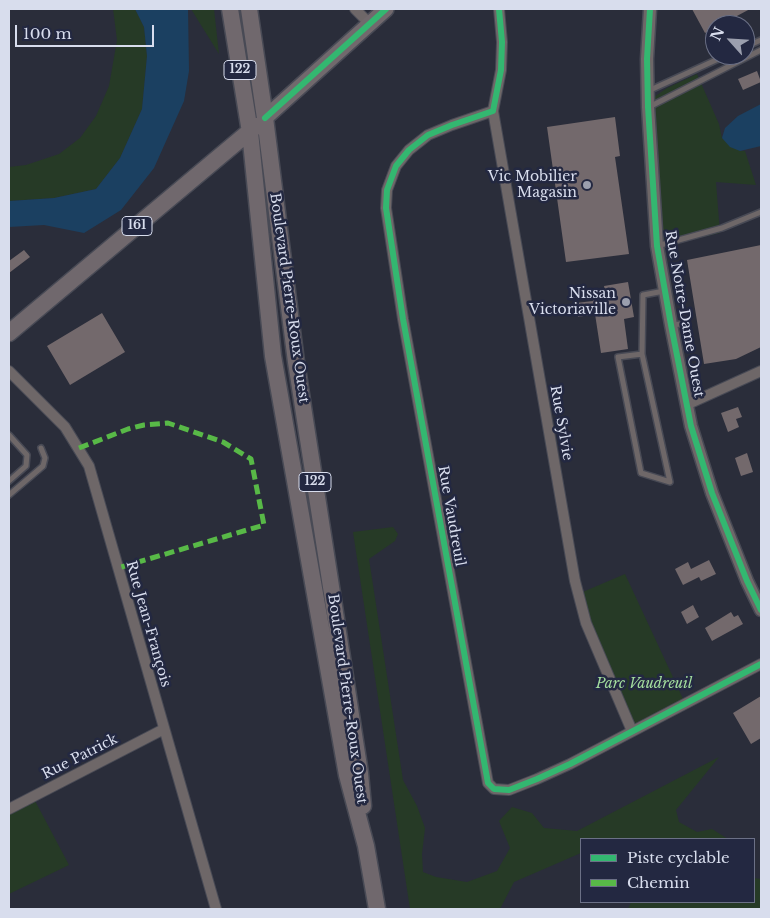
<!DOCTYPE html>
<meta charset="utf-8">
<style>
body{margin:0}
#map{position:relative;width:770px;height:918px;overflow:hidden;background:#2a2d3a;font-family:"Libre Baskerville",serif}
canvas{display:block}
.frame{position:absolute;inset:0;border:10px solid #d8dded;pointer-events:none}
.legend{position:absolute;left:580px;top:838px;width:175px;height:65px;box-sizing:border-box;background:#232841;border:1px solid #6b7086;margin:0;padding:6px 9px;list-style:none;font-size:15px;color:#d8dded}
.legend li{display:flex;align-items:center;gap:10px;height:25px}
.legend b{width:25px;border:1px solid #6b7086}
.north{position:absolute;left:705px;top:15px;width:50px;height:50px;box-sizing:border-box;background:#232841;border:1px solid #6b7086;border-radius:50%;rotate:296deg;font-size:14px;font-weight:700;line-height:20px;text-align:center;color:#d8dded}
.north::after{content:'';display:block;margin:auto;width:18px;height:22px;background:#9b9fae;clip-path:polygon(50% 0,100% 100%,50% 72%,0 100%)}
.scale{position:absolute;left:15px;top:25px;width:139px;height:22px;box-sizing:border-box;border:2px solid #d8dded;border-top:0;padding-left:6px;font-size:15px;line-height:18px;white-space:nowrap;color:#d8dded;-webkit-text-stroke:4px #232841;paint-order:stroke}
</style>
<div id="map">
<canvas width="770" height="918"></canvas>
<div class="frame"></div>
<ul class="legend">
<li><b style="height:6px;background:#33b770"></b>Piste cyclable</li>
<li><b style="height:6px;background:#58b947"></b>Chemin</li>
</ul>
<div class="north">N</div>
<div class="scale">100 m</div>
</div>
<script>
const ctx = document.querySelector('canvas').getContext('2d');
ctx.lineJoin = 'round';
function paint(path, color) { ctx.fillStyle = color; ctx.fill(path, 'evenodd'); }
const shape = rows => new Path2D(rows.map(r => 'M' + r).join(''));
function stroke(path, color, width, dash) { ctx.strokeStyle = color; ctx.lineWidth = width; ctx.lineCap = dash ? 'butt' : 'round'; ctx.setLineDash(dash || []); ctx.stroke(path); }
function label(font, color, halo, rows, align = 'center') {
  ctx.font = font + ' "Libre Baskerville",serif'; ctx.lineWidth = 5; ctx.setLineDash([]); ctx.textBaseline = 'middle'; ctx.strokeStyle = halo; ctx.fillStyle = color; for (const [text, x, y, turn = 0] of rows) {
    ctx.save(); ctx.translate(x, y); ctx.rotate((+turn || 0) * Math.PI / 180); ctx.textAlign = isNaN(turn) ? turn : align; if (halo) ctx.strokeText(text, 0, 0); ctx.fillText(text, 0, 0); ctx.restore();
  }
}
paint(shape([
 [113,9,135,9,144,27,147,56,142,109,120,158,96,189,54,198,9,201,9,167,26,165,59,154,80,138,96,116,109,86,117,40],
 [191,9,214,9,219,54],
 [697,74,719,124,722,138,740,151,745,151,756,185,716,182,720,233,664,246,655,157,654,97,667,88],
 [393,527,398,534,395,541,369,559,403,780,417,806,425,828,422,854,423,872,436,877,467,882,497,871,510,848,499,821,512,807,532,813,544,828,577,831,719,757,676,810,679,822,697,832,712,829,728,839,581,839,581,853,514,882,500,909,410,909,353,532],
 [625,574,685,703,632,731,578,594],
 [33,797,69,865,9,894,9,809],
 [754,878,761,879,761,909,628,909,631,902,754,902]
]), '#263a26');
paint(shape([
 [135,9,188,9,189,71,184,101,154,168,121,210,84,233,44,225,9,227,9,201,54,198,96,189,120,158,142,109,147,56,144,27],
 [761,104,761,146,740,151,730,147,722,138,725,128,738,116]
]), '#1b4061');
paint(shape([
 [692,9,750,9,720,25,715,25,715,28,705,33],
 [757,71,761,82,743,90,738,79],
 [615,117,620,156,615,157,629,254,566,262,547,127],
 [761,245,761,347,736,359,704,364,687,260],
 [24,250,30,257,9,273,9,261],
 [628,282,634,317,624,319,628,349,601,353,595,314,578,317,576,303,593,301,592,294,605,292,604,286],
 [102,313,125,352,70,385,47,346],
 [738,407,742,417,736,419,739,427,728,432,721,413],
 [747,453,753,472,741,476,735,458],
 [709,560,716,574,701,581,699,577,683,585,675,569,688,562,691,569],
 [693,605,699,617,687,624,681,612],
 [731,612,734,617,738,615,743,624,712,641,705,628],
 [761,696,761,738,751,744,733,713]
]), '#73696c');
const service = shape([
 [745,47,761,40],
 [648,91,727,55],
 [649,107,761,50],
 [657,246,722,228,761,212],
 [671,325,681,324],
 [642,354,618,357,641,473,670,482,642,354,643,295,664,291],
 [9,435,27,455,26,466,9,481],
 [9,495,43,466,45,458,41,448]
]);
const minor = shape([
 [355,9,370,24],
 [499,9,502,42,501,70,493,111,452,125,428,135,409,150,396,166,387,190,386,208,403,319,488,783,494,789,509,790,537,779,570,764,761,664],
 [493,111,575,581,586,623,632,731],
 [9,371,65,427,89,466,216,909],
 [686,405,761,371],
 [9,809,164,729]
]);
const tertiary = shape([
 [650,9,647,59,648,107,657,246,671,325,691,426,712,493,747,581,761,610]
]);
const secondary = shape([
 [265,118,386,9]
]);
const primary = shape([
 [230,9,250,132,273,356,347,775,366,846,377,909],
 [249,9,265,118,296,362,360,773,363,806],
 [9,333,256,126]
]);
stroke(service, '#484a55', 8);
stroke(minor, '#484a55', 12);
stroke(tertiary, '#484a55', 15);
stroke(secondary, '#484a55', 18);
stroke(primary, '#484a55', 19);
stroke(service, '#6e6768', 5);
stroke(minor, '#6e6768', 10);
stroke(tertiary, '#6e6768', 12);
stroke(secondary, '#71696d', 15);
stroke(primary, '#70686d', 16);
stroke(shape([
 [79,448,128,429,144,425,168,423,223,442,251,459,264,525,118,568]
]), '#58b947', 5, [10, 5]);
stroke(shape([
 [499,9,502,42,501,70,493,111,452,125,428,135,409,150,396,166,387,190,386,208,403,319,488,783,494,789,509,790,537,779,570,764,761,664],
 [650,9,647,59,648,107,657,246,671,325,691,426,712,493,747,581,761,610],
 [265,118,386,9]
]), '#33b770', 6);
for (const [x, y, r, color] of [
 [587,185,5,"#9b9fae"],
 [626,302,5,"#9b9fae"]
]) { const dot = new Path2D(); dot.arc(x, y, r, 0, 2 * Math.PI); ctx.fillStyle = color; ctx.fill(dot); stroke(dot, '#232841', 2); }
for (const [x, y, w] of [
 [240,70,32],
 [137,226,30],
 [315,482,32]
]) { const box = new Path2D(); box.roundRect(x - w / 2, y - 9.5, w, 19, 4); ctx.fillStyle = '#232841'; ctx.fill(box); stroke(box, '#d8dded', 1); }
label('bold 12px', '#d8dded', null, [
 ["122",240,70],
 ["161",137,226],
 ["122",315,482]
]);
label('14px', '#d8dded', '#232841', [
 ["Vic Mobilier",577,177],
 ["Magasin",577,193],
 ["Nissan",616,294],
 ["Victoriaville",616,310]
], 'right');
label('14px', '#d8dded', '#232841', [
 ["Boulevard Pierre-Roux Ouest",289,298,82],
 ["Rue Notre-Dame Ouest",684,314,80],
 ["Rue Sylvie",561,423,80],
 ["Rue Vaudreuil",451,516,80],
 ["Rue Jean-François",148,624,74],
 ["Boulevard Pierre-Roux Ouest",347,699,82],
 ["Rue Patrick",80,757,-27]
]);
label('italic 14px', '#a3dd9d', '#232841', [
 ["Parc Vaudreuil",644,684]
]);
</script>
